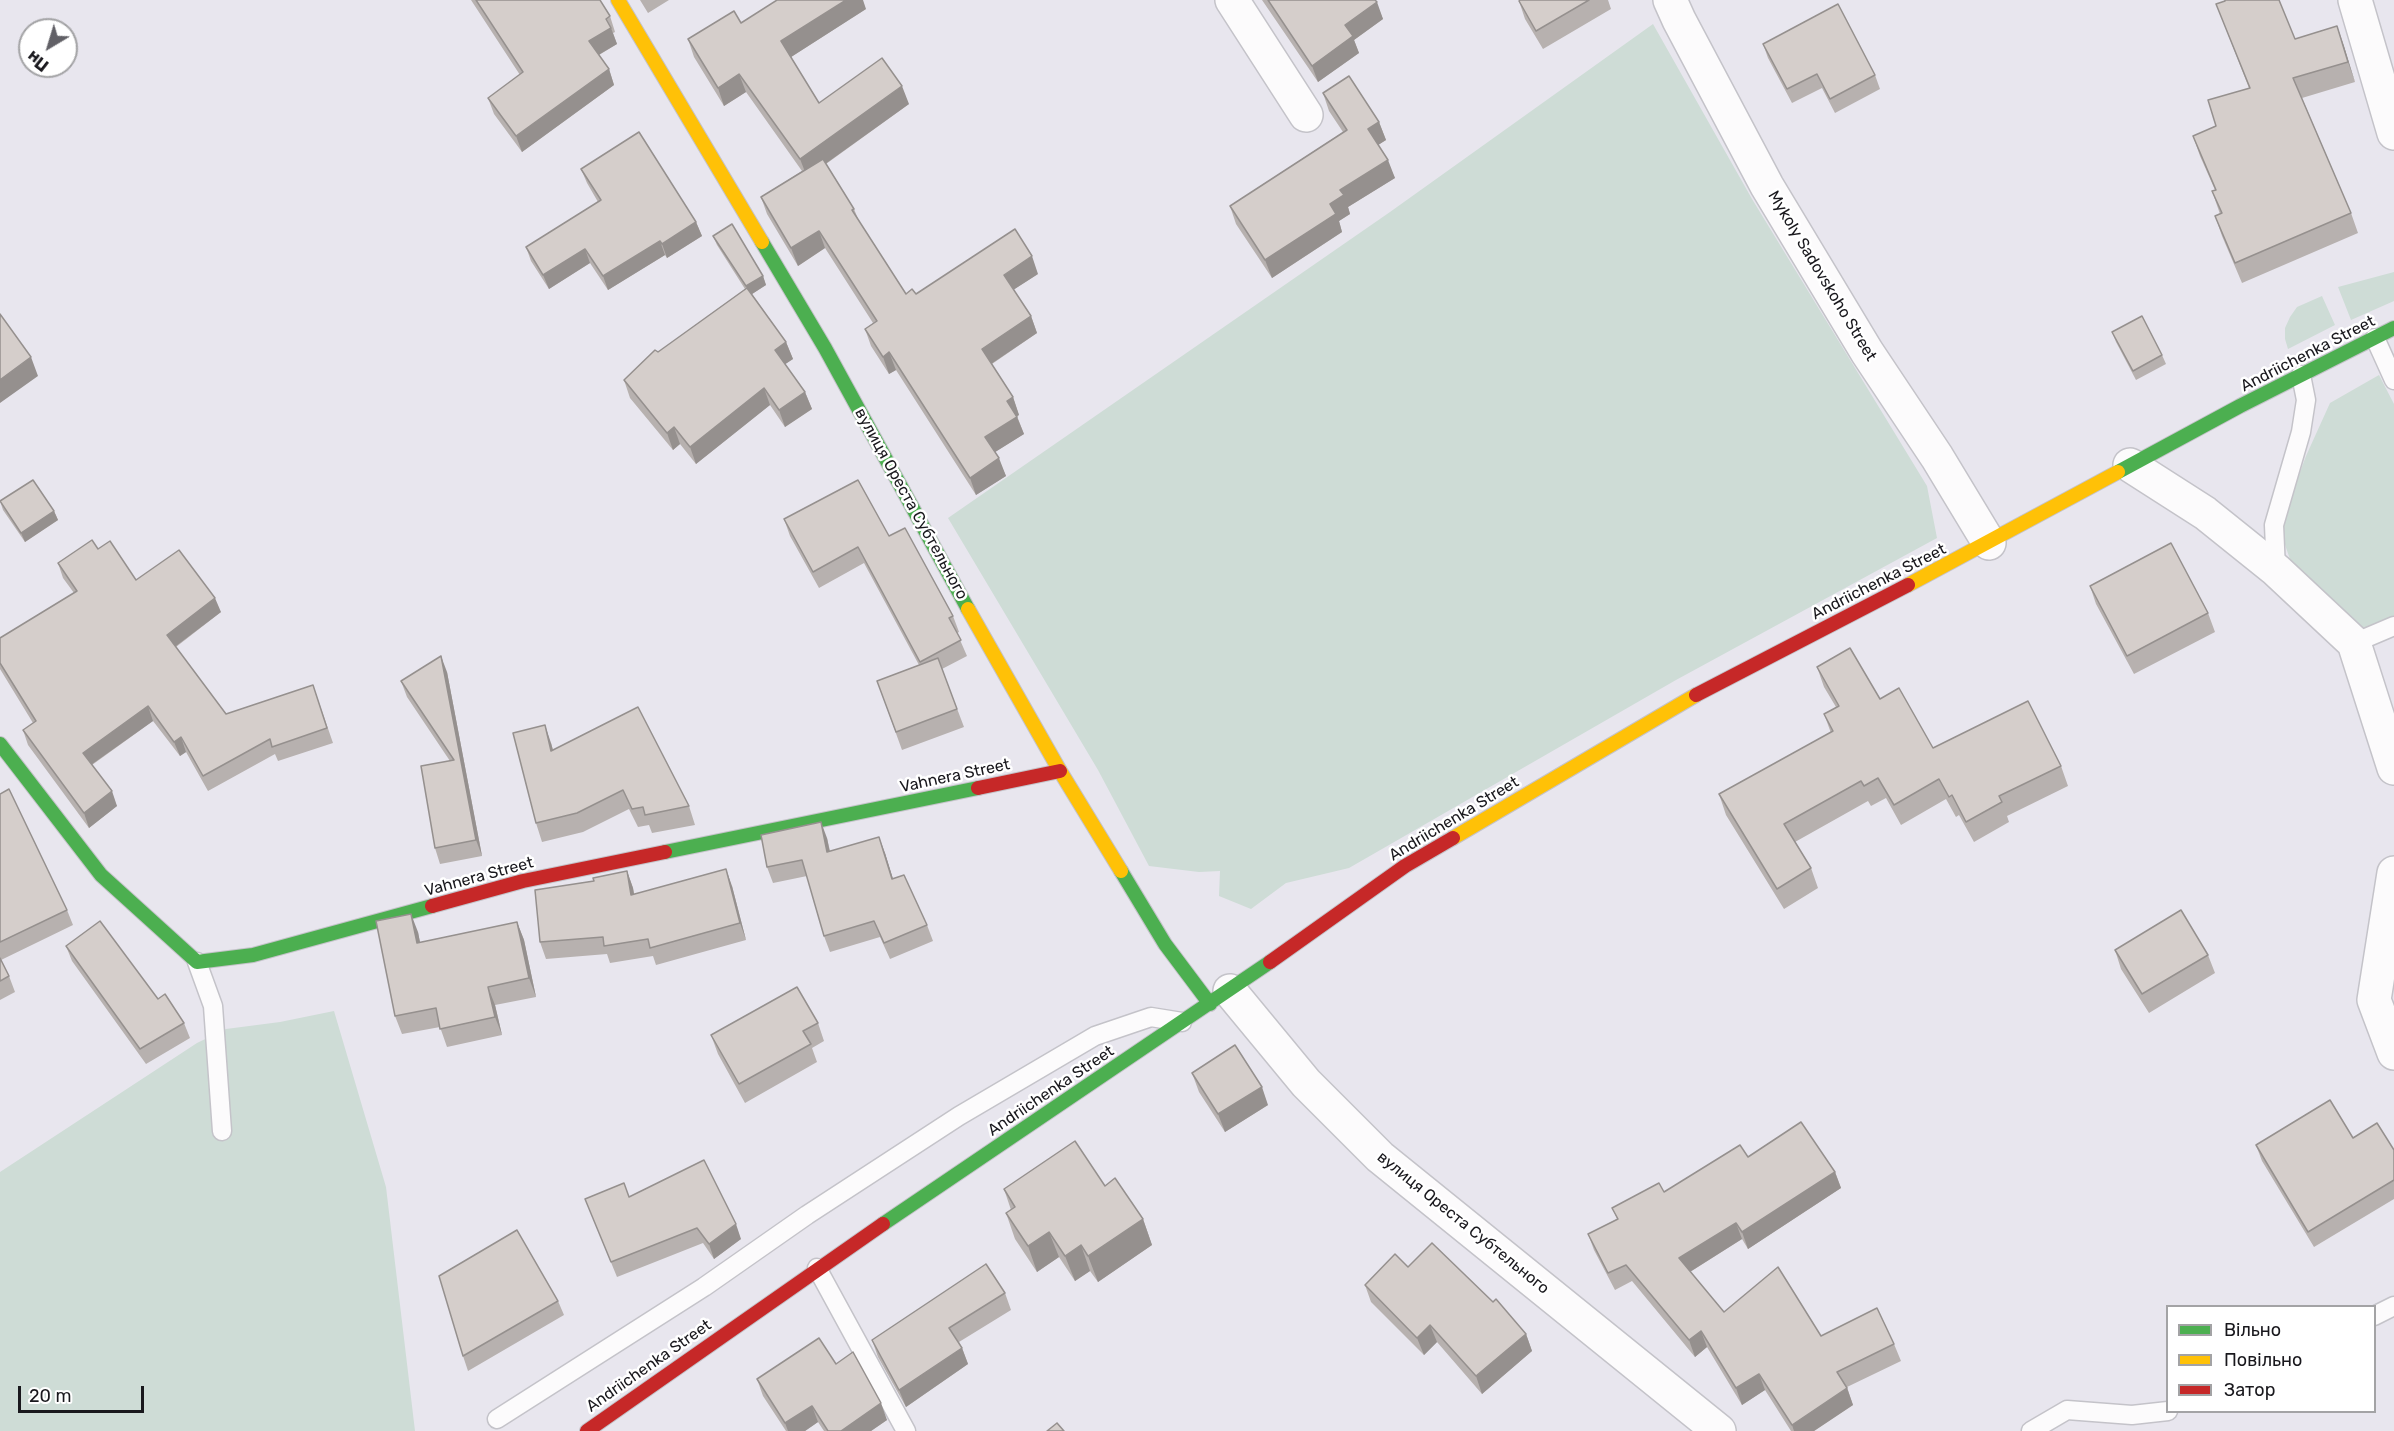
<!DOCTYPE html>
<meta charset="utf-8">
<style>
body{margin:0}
#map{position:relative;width:2394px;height:1431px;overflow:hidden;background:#e8e6ee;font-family:Rubik,sans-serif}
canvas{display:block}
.legend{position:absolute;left:2166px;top:1305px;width:210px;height:108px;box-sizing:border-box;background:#fff;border:2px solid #a3a3a5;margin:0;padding:8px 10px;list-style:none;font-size:18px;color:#19181d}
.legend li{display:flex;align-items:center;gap:12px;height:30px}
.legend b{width:30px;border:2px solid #a3a3a5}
.north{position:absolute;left:18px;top:18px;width:60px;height:60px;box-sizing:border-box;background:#fff;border:2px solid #a3a3a5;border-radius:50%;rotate:218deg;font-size:16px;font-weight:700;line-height:24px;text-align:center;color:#19181d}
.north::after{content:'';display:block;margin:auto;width:21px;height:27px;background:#616066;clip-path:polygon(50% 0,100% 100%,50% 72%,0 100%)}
.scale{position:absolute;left:18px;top:1386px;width:126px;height:27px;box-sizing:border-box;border:3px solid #19181d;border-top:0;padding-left:8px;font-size:18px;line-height:21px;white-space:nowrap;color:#19181d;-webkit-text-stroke:4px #fff;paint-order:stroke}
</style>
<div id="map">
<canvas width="2394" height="1431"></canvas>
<ul class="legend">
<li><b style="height:8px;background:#4caf50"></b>Вільно</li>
<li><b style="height:8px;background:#ffc107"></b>Повільно</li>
<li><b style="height:8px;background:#c62828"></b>Затор</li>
</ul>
<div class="north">Пн</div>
<div class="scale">20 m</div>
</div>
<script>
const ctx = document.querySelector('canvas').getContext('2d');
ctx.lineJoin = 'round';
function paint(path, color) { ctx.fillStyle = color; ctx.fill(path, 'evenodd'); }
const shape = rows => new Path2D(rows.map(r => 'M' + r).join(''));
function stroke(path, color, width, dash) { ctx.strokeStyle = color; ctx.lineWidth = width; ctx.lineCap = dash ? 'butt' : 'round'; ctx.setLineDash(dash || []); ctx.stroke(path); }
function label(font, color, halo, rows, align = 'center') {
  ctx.font = font + ' Rubik,sans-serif'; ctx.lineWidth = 5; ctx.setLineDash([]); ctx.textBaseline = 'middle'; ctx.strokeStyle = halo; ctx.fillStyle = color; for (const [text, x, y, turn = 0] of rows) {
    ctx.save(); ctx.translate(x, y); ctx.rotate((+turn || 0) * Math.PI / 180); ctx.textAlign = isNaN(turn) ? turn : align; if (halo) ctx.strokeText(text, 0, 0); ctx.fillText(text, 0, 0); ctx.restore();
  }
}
paint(shape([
 [1653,24,1752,199,1927,486,1937,538,1676,680,1349,868,1286,883,1251,909,1219,896,1220,871,1199,872,1149,866,1098,770,948,518,1390,212],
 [2394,272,2394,301,2351,320,2338,287],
 [2322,296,2335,325,2288,349,2285,339,2285,328,2290,317,2297,307],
 [2379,375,2394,404,2394,616,2367,628,2346,623,2296,576,2279,528,2306,456,2330,403],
 [334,1011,386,1187,415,1431,0,1431,0,1172,197,1043,226,1029,280,1022]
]), '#cedcd6');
const lane = shape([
 [2375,338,2394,380],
 [2276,570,2274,525,2301,432,2306,400,2301,375],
 [2354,643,2394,626],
 [197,962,213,1006,222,1131],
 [817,1268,906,1431],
 [2374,1316,2394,1306],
 [497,1419,704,1287,807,1215,959,1116,1095,1036,1151,1017,1182,1022],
 [2031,1431,2067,1410,2132,1415,2168,1411]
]);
const street = shape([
 [1232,0,1306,115],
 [1670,0,1679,20,1767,186,1867,352,1937,457,1989,543],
 [2355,0,2394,133],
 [2130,465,2205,513,2276,570,2354,643,2394,768],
 [2394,873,2374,1000,2394,1053],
 [1230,991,1306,1083,1380,1157,1719,1431]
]);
const fast = shape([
 [762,242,825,348,968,609],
 [2118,472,2240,406,2394,328],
 [0,744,101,875,197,962,253,955,432,906],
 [665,852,978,788],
 [1121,871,1165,944,1210,1004],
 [883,1224,1270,962]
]);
const slow = shape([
 [618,0,762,242],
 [1908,585,2118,472],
 [968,609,1060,771,1121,871],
 [1453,838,1696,695]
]);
const jam = shape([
 [1696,695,1908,585],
 [978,788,1060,771],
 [432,906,523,881,665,852],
 [1270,962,1405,866,1453,838],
 [587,1431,883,1224]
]);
stroke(lane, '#c4c3c9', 21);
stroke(street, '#c4c3c9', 36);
stroke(fast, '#c4c3c9', 16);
stroke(slow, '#c4c3c9', 16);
stroke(jam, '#c4c3c9', 16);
stroke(lane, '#fcfbfc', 18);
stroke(street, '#fcfbfc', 33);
stroke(fast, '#4caf50', 14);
stroke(slow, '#ffc107', 14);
stroke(jam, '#c62828', 14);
paint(shape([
 [471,0,600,0,610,16,615,32,613,33,617,44,599,55,609,69,614,85,522,152,494,114,488,98,520,75],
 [640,0,669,0,648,13],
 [1262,0,1375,0,1383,19,1354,40,1359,53,1318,82],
 [1520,0,1608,0,1611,9,1543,49,1525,19,1519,1],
 [2224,0,2295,39,2337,26,2355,82,2302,98,2351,213,2358,233,2242,283,2222,236,2215,216,2220,214,2212,191,2215,190,2200,156,2193,136,2216,126,2249,88,2216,4,2225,1],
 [866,9,791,57,819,103,909,104,826,164,854,209,859,221,906,294,916,294,1038,274,1013,290,1031,316,1037,333,992,364,1013,397,1019,415,1017,416,1024,434,995,452,1006,476,976,495,896,370,889,374,871,346,865,329,873,323,825,248,798,266,767,214,761,197,802,171,746,92,724,106,694,57,688,39,741,23],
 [1763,44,1875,75,1880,89,1835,113,1822,88,1792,103,1768,58],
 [1323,93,1379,122,1386,140,1378,145,1395,178,1348,207,1350,214,1339,221,1342,232,1272,278,1236,224,1230,206,1343,132,1329,111],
 [581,169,696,222,702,236,667,258,665,255,608,290,590,263,549,289,531,261,526,247,598,202,587,183],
 [713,236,763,276,766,285,752,294,786,342,793,359,785,364,805,392,812,409,785,427,770,405,696,464,680,444,673,450,630,398,624,380,658,352,745,289,717,245],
 [2112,332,2162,355,2166,364,2136,380,2116,342],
 [0,501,54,511,58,520,25,542,3,510],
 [784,519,889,536,953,616,959,632,957,633,967,656,942,669,964,727,902,750,877,681,919,665,864,563,819,588,790,536],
 [98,549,136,580,221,612,176,647,226,714,313,685,333,743,278,761,275,754,208,791,186,752,180,756,153,721,92,765,117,806,89,828,28,745,23,730,33,723,0,669,0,638,74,593,63,578,58,563],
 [2090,586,2208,613,2215,632,2134,674,2096,604],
 [1817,667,1880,699,1933,748,2061,766,2068,786,2007,816,2009,822,1974,842,1959,815,1956,817,1946,799,1901,825,1886,798,1871,806,1868,801,1795,842,1811,868,1818,888,1784,909,1726,815,1719,794,1831,733,1824,714,1836,707,1824,687],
 [447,672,482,856,440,864,435,848,450,761,407,697,401,681],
 [551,743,553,750,689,806,695,825,652,833,649,825,638,827,629,809,583,832,542,842,536,823],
 [0,794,67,910,73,925,1,960,9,976,15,992,0,1000],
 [827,838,830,851,885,853,893,879,927,925,933,941,890,959,880,937,830,952,824,936,807,876,773,883,767,867],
 [627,871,633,888,634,894,732,886,746,940,656,965,653,956,610,963,607,954,546,959,540,942,594,881],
 [517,922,524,940,536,997,495,1005,502,1035,447,1047,440,1027,402,1034,395,1016,418,932,420,943],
 [66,946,158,999,184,1023,190,1038,146,1064,72,961],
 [2115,950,2208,955,2215,973,2149,1013,2121,969],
 [818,1023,824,1041,812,1048,817,1062,745,1103,718,1054,711,1035],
 [1192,1073,1268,1105,1225,1132,1199,1092],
 [2353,1138,2394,1150,2394,1199,2314,1247,2262,1161,2256,1145],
 [1748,1157,1835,1172,1841,1188,1748,1249,1742,1239,1690,1272,1724,1312,1821,1336,1894,1344,1901,1361,1847,1387,1853,1405,1814,1431,1791,1431,1765,1390,1742,1405,1707,1347,1695,1357,1632,1281,1615,1290,1594,1250,1588,1234,1617,1219,1612,1208,1664,1192],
 [1105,1186,1143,1219,1152,1245,1098,1282,1090,1271,1075,1281,1059,1257,1037,1272,1015,1239,1006,1213,1011,1210,1004,1189],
 [629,1197,741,1239,714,1259,703,1243,617,1277,585,1199],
 [1408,1267,1493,1302,1526,1334,1532,1351,1482,1394,1437,1342,1424,1355,1371,1302,1365,1285],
 [1005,1293,1011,1310,959,1342,962,1348,968,1364,906,1407,878,1357,872,1340],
 [558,1301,564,1315,468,1371,463,1356],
 [836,1364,887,1420,871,1431,824,1431,818,1422,805,1431,786,1431,763,1396,757,1379]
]), '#b7b1af');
paint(shape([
 [846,0,863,0,866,9,788,59,781,41],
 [1377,2,1383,19,1354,40,1359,53,1318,82,1312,66,1345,25],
 [2337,26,2344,46,2355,82,2348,62],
 [611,28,617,44,595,57,589,41],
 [609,69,614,85,522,152,516,136],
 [739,74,746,92,724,106,718,88],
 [902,86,909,104,807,177,800,159],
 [1379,122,1386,140,1375,147,1368,129],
 [1388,160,1395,178,1348,207,1350,214,1339,221,1342,232,1272,278,1265,260,1330,204,1340,190],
 [696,222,702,236,667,258,662,244],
 [819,231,825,248,798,266,791,248],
 [660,241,665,255,608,290,603,276],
 [585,249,590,263,549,289,543,275],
 [1032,256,1038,274,1010,292,1004,275],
 [763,276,766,285,749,296,746,286],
 [1031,316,1037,333,988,366,982,349],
 [786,342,793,359,781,367,775,350],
 [889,352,896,370,889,374,883,357],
 [31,357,38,376,0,403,0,380],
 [764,388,770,405,696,464,690,447],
 [805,392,812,409,785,427,779,410],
 [1013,397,1019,415,1014,418,1007,401],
 [1017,417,1024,434,992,454,985,437],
 [674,427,680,444,673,450,667,433],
 [999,458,1006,476,976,495,970,478],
 [54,511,58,520,25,542,21,533],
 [215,598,221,612,172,649,167,635],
 [441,656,447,672,482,856,476,840],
 [148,706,153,721,88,767,83,753],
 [545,725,551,743,558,769,551,751],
 [181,737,186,752,180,756,174,742],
 [112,791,117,806,89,828,84,813],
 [821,822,827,838,833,868,827,852],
 [879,837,885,853,898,895,892,879],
 [726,869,732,886,746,940,740,923],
 [627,871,633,888,637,912,631,895],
 [411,914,418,932,424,962,417,943],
 [517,922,524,940,536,997,529,978],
 [488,987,495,1005,502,1035,495,1017],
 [1262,1087,1268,1105,1225,1132,1218,1114],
 [1835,1172,1841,1188,1748,1249,1742,1232],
 [1143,1219,1152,1245,1098,1282,1088,1256],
 [1736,1223,1742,1239,1685,1275,1679,1258],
 [736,1224,741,1239,714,1259,709,1244],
 [1049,1232,1059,1257,1037,1272,1028,1246],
 [1081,1245,1090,1271,1075,1281,1065,1256],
 [1430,1325,1437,1342,1424,1355,1417,1338],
 [1701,1331,1707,1347,1695,1357,1689,1340],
 [1526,1334,1532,1351,1482,1394,1476,1376],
 [962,1348,968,1364,906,1407,899,1390],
 [1759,1374,1765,1390,1742,1405,1736,1388],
 [1847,1388,1853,1405,1814,1431,1794,1431,1792,1425],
 [881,1403,887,1420,871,1431,841,1431],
 [812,1406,818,1422,805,1431,788,1431,785,1423]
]), '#95908e');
const building = shape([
 [476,0,600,0,610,16,606,19,611,28,589,41,609,69,516,136,488,98,523,72,476,0],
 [777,0,846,0,781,41,819,103,882,58,902,86,800,159,739,74,718,88,688,39,734,11,741,23,777,0],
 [1268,0,1375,0,1377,2,1345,25,1353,36,1312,66,1268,0],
 [1520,0,1589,0,1536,31,1519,1,1520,0],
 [2225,0,2279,0,2295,39,2337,26,2348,62,2293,78,2351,213,2235,263,2215,216,2222,213,2212,191,2216,190,2193,136,2216,126,2208,100,2250,88,2216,4,2225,1,2225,0],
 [1838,4,1875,75,1830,99,1817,74,1787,89,1763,44,1838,4],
 [1349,76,1379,122,1368,129,1388,160,1340,190,1344,195,1330,204,1336,214,1265,260,1230,206,1347,130,1323,93,1349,76],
 [639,132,696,222,662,244,660,241,603,276,585,249,543,275,526,247,601,200,581,169,639,132],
 [823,159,854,209,852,210,906,294,912,289,916,294,1015,229,1032,256,1004,275,1031,316,982,349,1013,397,1007,401,1017,417,985,437,999,458,970,478,889,352,883,357,865,329,877,321,819,231,791,248,761,197,823,159],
 [732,224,763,276,746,286,713,236,732,224],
 [747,288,786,342,775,350,805,392,779,410,764,388,690,447,674,427,667,433,624,380,655,350,658,352,747,288],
 [0,314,31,357,0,380,0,314],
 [2142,316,2162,355,2133,371,2112,332,2142,316],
 [33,480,54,511,21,533,0,501,33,480],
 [858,480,889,536,905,528,953,616,949,618,961,640,920,662,858,547,813,572,784,519,858,480],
 [92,540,98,549,110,541,136,580,179,550,215,598,167,635,226,714,313,685,327,728,272,747,270,739,203,776,181,737,174,742,148,706,83,753,112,791,84,813,23,730,36,721,0,663,0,638,77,591,58,563,92,540],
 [2171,543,2208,613,2127,656,2090,586,2171,543],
 [1850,648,1880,699,1899,688,1933,748,2028,701,2061,766,1999,796,2002,802,1966,822,1952,795,1949,797,1939,779,1894,805,1878,778,1864,786,1861,781,1784,824,1811,868,1777,889,1719,794,1833,731,1824,714,1839,706,1817,667,1850,648],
 [441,656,476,840,435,848,421,766,454,760,401,681,441,656],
 [938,658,957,709,896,732,877,681,938,658],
 [638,707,689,806,645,815,643,807,632,809,623,790,577,813,536,823,513,733,545,725,551,751,638,707],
 [9,789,67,910,0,942,0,794,9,789],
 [821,822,827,852,879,837,892,879,904,875,927,925,884,943,874,921,824,936,802,860,767,867,761,835,821,822],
 [726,869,740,923,650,948,648,939,604,946,603,937,540,942,535,890,594,881,593,878,627,871,631,895,726,869],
 [2181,910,2208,955,2142,994,2115,950,2181,910],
 [411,914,417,943,517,922,529,978,488,987,495,1017,440,1029,436,1008,395,1016,376,921,411,914],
 [100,921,158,999,165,994,184,1023,140,1049,66,946,100,921],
 [0,958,9,976,0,981,0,958],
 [797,987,818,1023,803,1031,811,1044,739,1084,711,1035,797,987],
 [1235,1045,1262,1087,1218,1114,1192,1073,1235,1045],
 [2330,1100,2353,1138,2377,1123,2394,1150,2394,1180,2308,1232,2256,1145,2330,1100],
 [1801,1122,1835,1172,1742,1232,1736,1223,1679,1258,1724,1312,1778,1267,1821,1336,1877,1308,1894,1344,1837,1372,1847,1388,1792,1425,1759,1374,1736,1388,1701,1331,1689,1340,1626,1265,1608,1273,1588,1234,1618,1219,1612,1208,1659,1183,1664,1192,1740,1145,1748,1157,1801,1122],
 [1075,1141,1105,1186,1115,1178,1143,1219,1088,1256,1081,1245,1065,1256,1049,1232,1028,1246,1006,1213,1015,1207,1004,1189,1075,1141],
 [704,1160,736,1224,709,1244,697,1228,611,1262,585,1199,624,1183,629,1197,704,1160],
 [517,1230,558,1301,463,1356,439,1276,517,1230],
 [1432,1243,1493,1302,1496,1299,1526,1334,1476,1376,1430,1325,1417,1338,1365,1285,1395,1254,1408,1267,1432,1243],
 [986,1264,1005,1293,949,1328,962,1348,899,1390,872,1340,986,1264],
 [819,1338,836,1364,853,1352,881,1403,841,1431,828,1431,812,1406,785,1423,757,1379,819,1338],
 [1057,1423,1064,1431,1047,1431,1057,1423]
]);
paint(building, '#d5cecb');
stroke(building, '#95908e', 1.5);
label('16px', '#19181d', '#fff', [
 ["Mykoly Sadovskoho Street",1822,276,59],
 ["Andriichenka Street",2308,354,-27],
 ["вулиця Ореста Субтельного",911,504,61],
 ["Andriichenka Street",1879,582,-27],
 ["Vahnera Street",955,776,-12],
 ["Andriichenka Street",1454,819,-31],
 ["Vahnera Street",479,877,-15],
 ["Andriichenka Street",1051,1091,-34],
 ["вулиця Ореста Субтельного",1463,1223,39],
 ["Andriichenka Street",649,1366,-35]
]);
</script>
